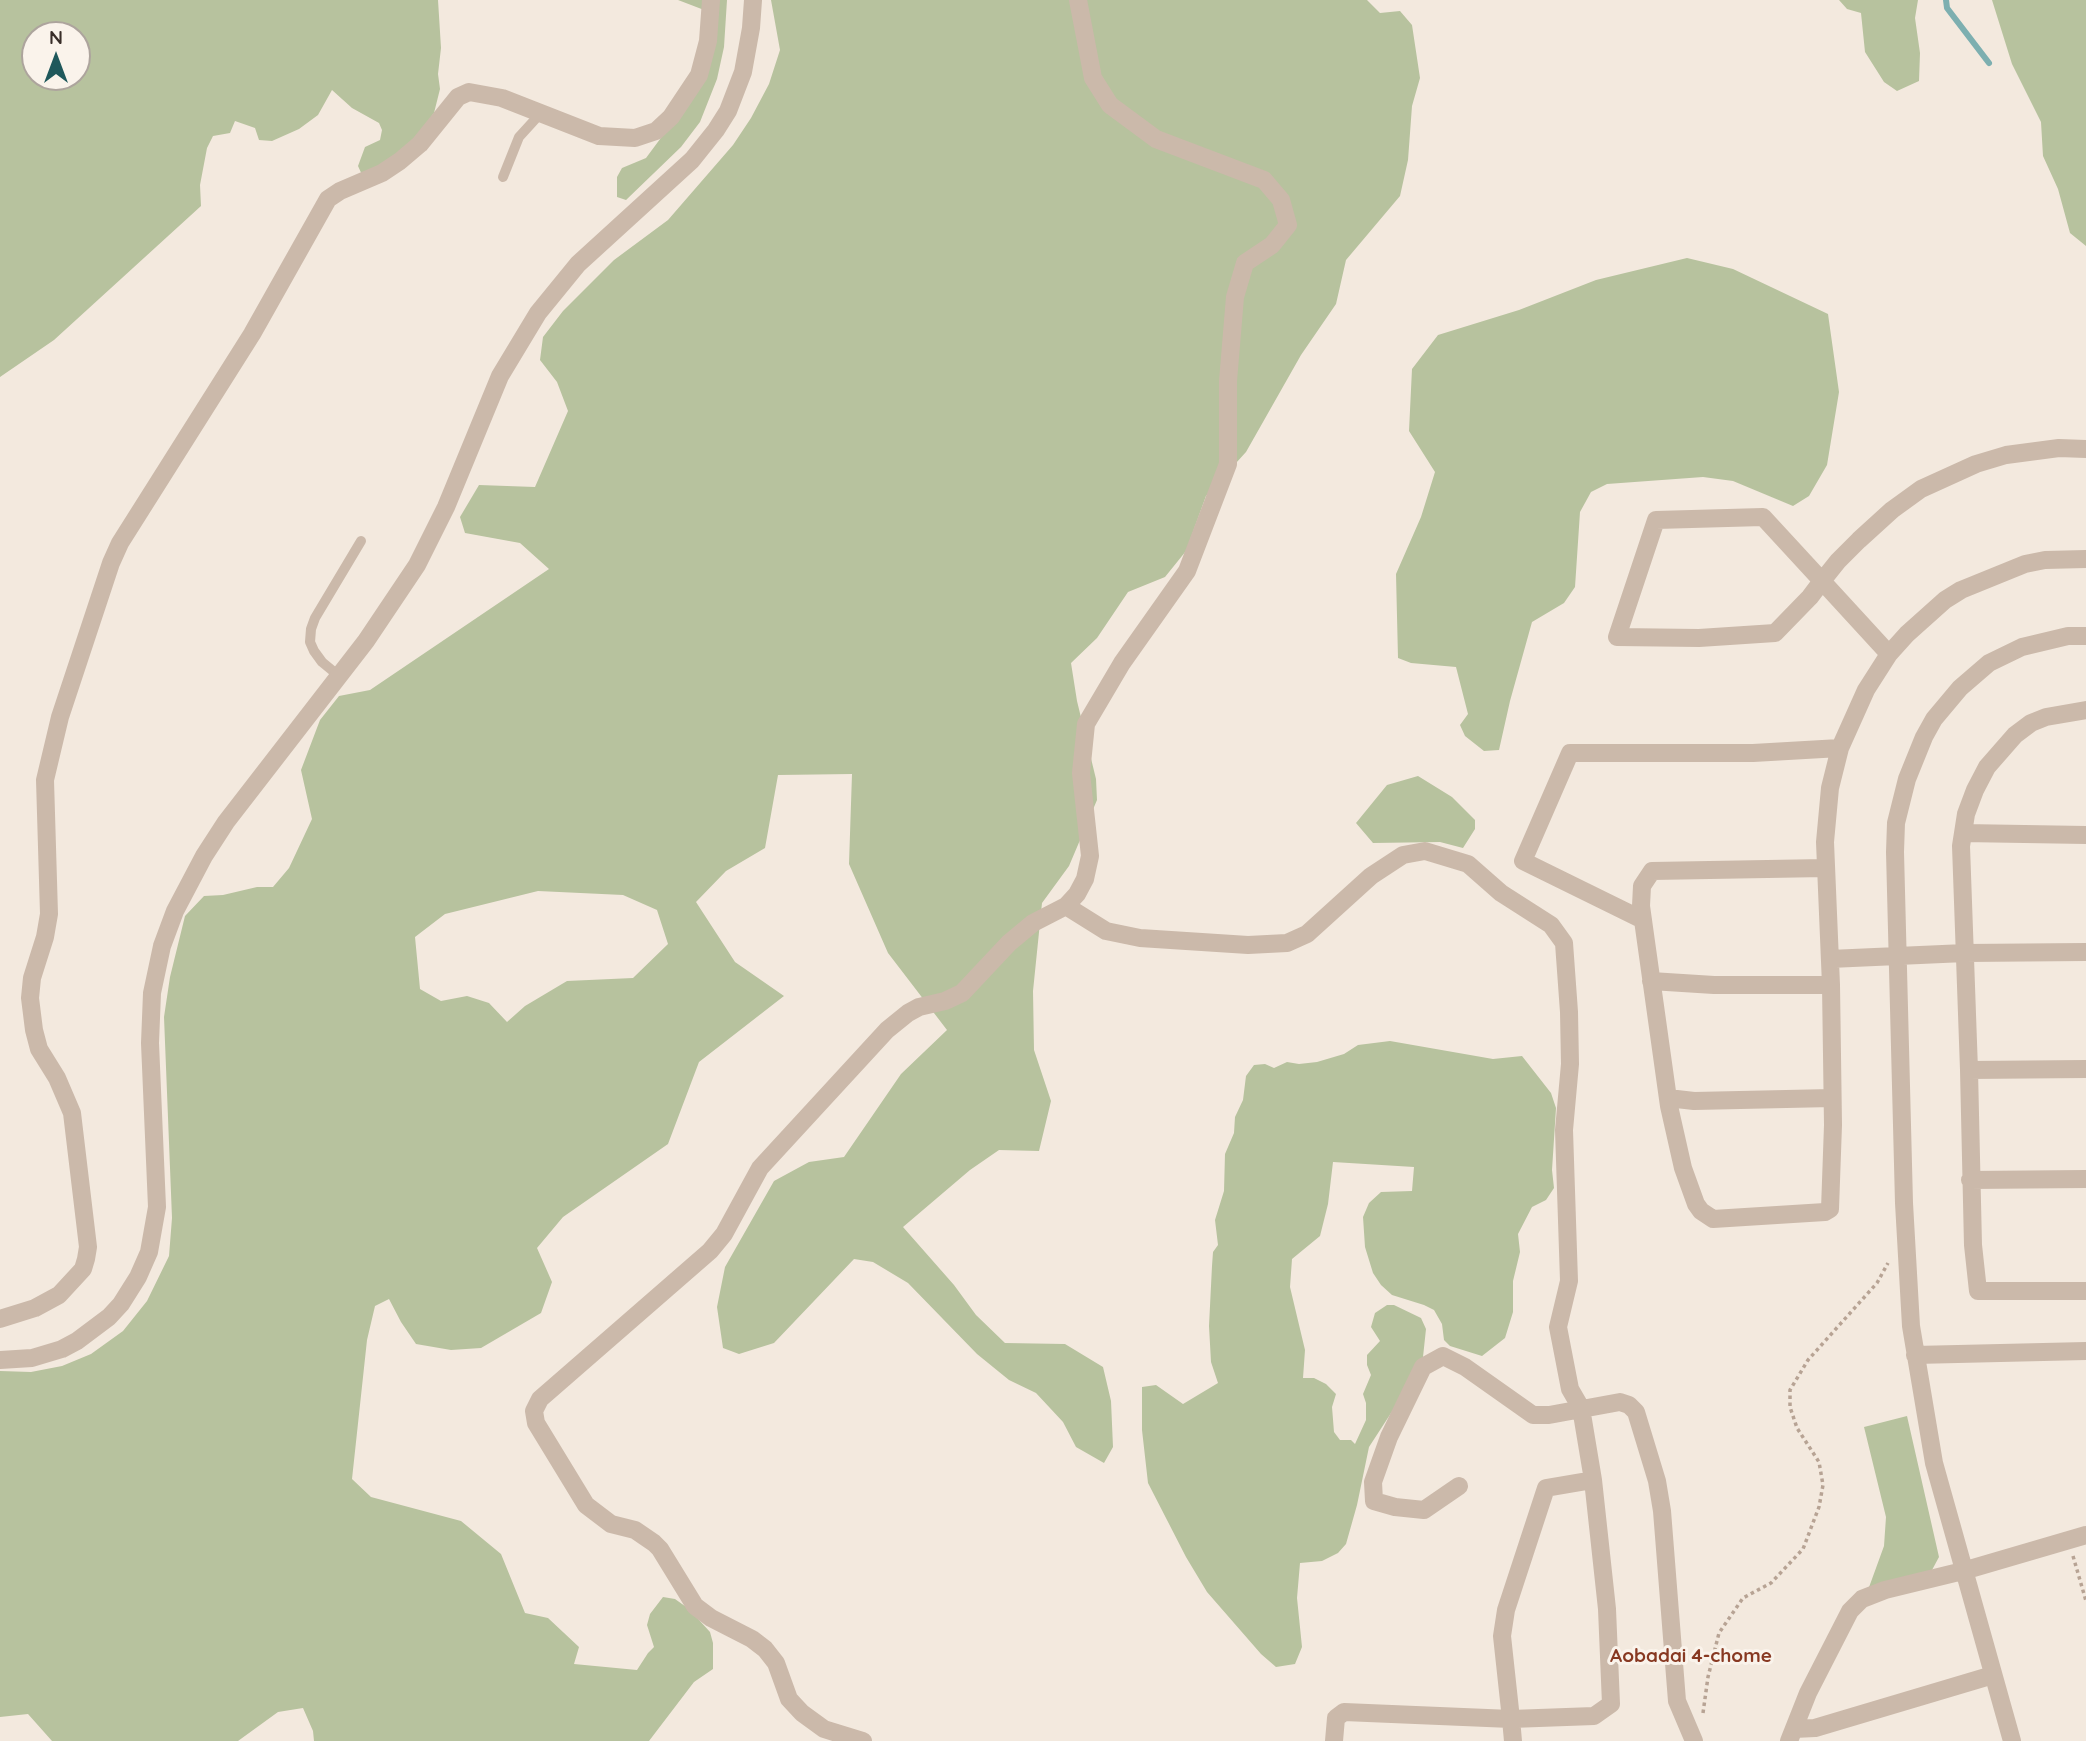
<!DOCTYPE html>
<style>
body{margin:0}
#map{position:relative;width:2086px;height:1741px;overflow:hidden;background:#f3e9de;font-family:Quicksand,sans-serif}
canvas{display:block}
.north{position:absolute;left:21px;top:21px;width:70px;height:70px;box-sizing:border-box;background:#faf3eb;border:2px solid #ada49d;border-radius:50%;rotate:0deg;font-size:19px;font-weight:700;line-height:28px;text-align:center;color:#392e29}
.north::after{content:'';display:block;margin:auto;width:24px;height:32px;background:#1f585b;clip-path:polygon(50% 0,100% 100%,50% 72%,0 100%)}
</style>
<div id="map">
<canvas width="2086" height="1741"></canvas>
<div class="north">N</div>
</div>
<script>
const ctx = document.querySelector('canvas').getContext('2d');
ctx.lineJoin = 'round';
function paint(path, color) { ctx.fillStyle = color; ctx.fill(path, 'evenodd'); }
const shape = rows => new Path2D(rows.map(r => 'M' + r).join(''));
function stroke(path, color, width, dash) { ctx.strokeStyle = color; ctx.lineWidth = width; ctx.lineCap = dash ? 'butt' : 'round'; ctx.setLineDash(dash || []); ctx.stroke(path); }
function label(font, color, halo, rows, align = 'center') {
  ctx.font = font + ' Quicksand,sans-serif'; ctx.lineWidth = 6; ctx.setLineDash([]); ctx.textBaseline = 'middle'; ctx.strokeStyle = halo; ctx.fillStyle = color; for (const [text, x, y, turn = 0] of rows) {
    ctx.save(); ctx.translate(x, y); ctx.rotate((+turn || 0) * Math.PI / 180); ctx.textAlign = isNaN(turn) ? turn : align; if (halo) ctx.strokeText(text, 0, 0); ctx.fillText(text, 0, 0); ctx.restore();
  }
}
paint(shape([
 [0,0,438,0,441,48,438,74,440,89,434,113,409,146,363,177,358,166,365,147,380,140,382,130,379,123,352,108,332,90,318,115,299,129,272,141,259,140,255,128,235,121,230,133,213,136,207,148,200,185,201,206,54,340,0,377],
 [35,35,77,35,77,77,35,77],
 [678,0,727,0,724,47,717,79,700,122,681,147,626,200,617,197,617,177,622,168,646,158,689,100,712,13],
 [771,0,1367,0,1380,13,1400,11,1412,25,1420,78,1412,106,1408,160,1400,196,1346,260,1336,304,1301,355,1246,452,1206,496,1186,551,1165,577,1128,592,1097,638,1071,663,1077,701,1096,779,1097,800,1069,866,1042,903,1033,991,1034,1050,1051,1101,1039,1151,999,1150,970,1170,903,1227,954,1285,976,1315,1005,1343,1065,1344,1103,1367,1111,1401,1113,1447,1104,1463,1076,1447,1063,1422,1036,1393,1009,1380,977,1354,908,1283,873,1262,854,1259,774,1343,739,1354,723,1348,717,1307,725,1267,774,1181,809,1162,844,1157,901,1074,947,1030,888,953,849,864,852,774,778,775,765,848,726,871,696,902,735,962,784,996,699,1062,668,1144,563,1217,537,1248,552,1282,541,1313,481,1348,451,1350,416,1344,401,1322,389,1299,375,1306,367,1340,352,1479,371,1497,461,1521,501,1554,525,1613,548,1618,579,1647,574,1664,637,1670,648,1653,654,1647,647,1625,650,1614,663,1597,675,1599,689,1609,710,1632,713,1643,713,1669,694,1682,649,1741,314,1741,313,1731,303,1708,278,1712,238,1741,52,1741,28,1714,0,1717,0,1371,31,1372,62,1366,91,1354,123,1331,147,1301,169,1256,172,1218,164,1017,170,977,185,916,204,896,223,895,257,887,273,887,289,868,312,819,301,770,320,720,339,696,370,690,549,569,520,543,465,533,460,517,479,485,535,487,568,411,557,382,540,360,543,337,563,311,614,260,668,220,733,145,751,118,769,84,780,50],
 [538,891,623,895,657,910,668,944,633,978,567,981,525,1006,507,1022,489,1003,467,996,441,1001,420,989,415,937,445,914],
 [1839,0,1918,0,1915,18,1920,53,1919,81,1897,91,1884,82,1865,52,1861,13,1847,9],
 [1992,0,2086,0,2086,246,2070,233,2058,189,2043,156,2041,122,2012,64],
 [1687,258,1733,269,1828,314,1839,392,1827,465,1809,496,1793,506,1733,481,1703,477,1607,484,1591,492,1580,512,1575,587,1564,603,1532,622,1510,701,1499,750,1484,751,1465,736,1460,725,1468,714,1456,667,1411,663,1398,658,1396,574,1421,517,1435,472,1409,431,1412,369,1438,335,1519,310,1596,280],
 [1418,776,1452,797,1475,820,1475,829,1463,848,1440,842,1373,843,1356,823,1387,785],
 [1390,1041,1493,1059,1522,1056,1551,1093,1556,1108,1552,1170,1554,1188,1546,1200,1532,1207,1518,1234,1520,1252,1513,1281,1513,1312,1505,1338,1482,1356,1450,1346,1444,1340,1442,1324,1434,1310,1424,1305,1392,1295,1381,1285,1373,1273,1365,1247,1363,1217,1369,1203,1381,1192,1412,1191,1414,1167,1333,1162,1328,1204,1320,1236,1292,1259,1290,1287,1305,1350,1303,1378,1314,1378,1326,1384,1336,1394,1332,1407,1334,1432,1340,1440,1351,1440,1355,1444,1366,1420,1366,1403,1363,1394,1371,1375,1367,1365,1367,1355,1380,1341,1371,1327,1375,1313,1387,1305,1394,1305,1421,1318,1426,1329,1423,1357,1406,1390,1369,1447,1357,1505,1346,1544,1338,1553,1322,1561,1300,1563,1297,1598,1302,1647,1295,1664,1276,1667,1261,1654,1207,1592,1186,1557,1148,1483,1142,1430,1142,1387,1156,1385,1183,1404,1218,1383,1211,1362,1209,1326,1212,1266,1213,1252,1218,1245,1215,1220,1224,1191,1225,1154,1234,1133,1235,1117,1243,1100,1246,1076,1254,1065,1265,1064,1274,1068,1287,1062,1299,1064,1317,1062,1344,1054,1358,1045],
 [1907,1416,1939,1557,1932,1570,1868,1590,1884,1546,1886,1517,1864,1427]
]), '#b7c29e');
stroke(shape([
 [1946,0,1947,8,1989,63]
]), '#7dafb0', 6);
stroke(shape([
 [2073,1556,2086,1601],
 [1703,1713,1708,1677,1719,1633,1743,1598,1771,1583,1803,1549,1819,1507,1823,1485,1819,1462,1797,1428,1790,1407,1790,1390,1808,1360,1877,1283,1888,1263]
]), '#b7a394', 3.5, [3.5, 3.5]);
stroke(shape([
 [503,177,519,137,540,114],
 [339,676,322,662,314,651,310,642,311,629,315,618,361,541]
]), '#cbb9aa', 10);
stroke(shape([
 [1889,654,1822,581,1763,517,1656,520,1617,637,1699,638,1775,633,1810,597,1822,581,1838,561,1859,540,1892,510,1921,489,1976,464,2006,455,2059,448,2086,449],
 [2086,710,2046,717,2031,723,2015,735,1987,767,1975,790,1966,814,1961,846,1969,1070,1973,1245,1978,1291,2086,1291],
 [1963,833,2086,835],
 [1825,868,1652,871,1642,886,1641,906,1669,1106,1683,1168,1696,1204,1701,1211,1713,1219,1825,1212,1830,1209,1833,1125,1831,985,1825,842,1830,788,1840,748,1866,690,1889,654,1907,634,1945,600,1961,590,2025,564,2045,560,2086,559],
 [1066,906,1106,931,1140,938,1248,945,1287,943,1307,934,1371,876,1403,855,1425,851,1468,864,1501,893,1551,925,1564,943,1569,1012,1570,1064,1564,1130,1569,1281,1558,1327,1570,1389,1581,1408,1593,1480],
 [1643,920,1523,861,1570,753,1753,753,1840,748],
 [1830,959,1965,953,2086,952],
 [1651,981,1714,985,1831,985],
 [1969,1070,2086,1069],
 [1668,1098,1694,1101,1832,1098],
 [1970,1180,2086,1179],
 [0,1319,35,1308,59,1295,83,1269,86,1259,88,1247,72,1113,57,1078,39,1049,34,1030,30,998,32,978,45,937,49,914,45,780,60,717,111,563,120,543,252,334,328,199,340,191,382,173,400,161,420,144,458,97,469,92,502,98,599,136,635,138,656,131,671,117,699,75,708,41,711,0],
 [1915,1355,2086,1351],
 [1459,1486,1424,1510,1395,1507,1374,1501,1373,1482,1389,1437,1423,1367,1443,1356,1465,1367,1533,1415,1549,1415,1620,1402,1629,1405,1636,1412,1657,1481,1662,1511,1677,1701,1694,1741],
 [1794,1729,1815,1728,1993,1675],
 [863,1741,824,1729,802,1713,789,1699,776,1663,765,1649,752,1639,711,1618,695,1606,660,1549,654,1543,635,1530,611,1524,586,1505,536,1423,534,1411,540,1399,710,1251,724,1234,760,1168,887,1030,908,1013,919,1007,945,1001,962,993,1009,943,1033,923,1066,906,1077,894,1085,879,1090,856,1081,773,1086,724,1122,663,1187,571,1228,464,1228,381,1235,297,1245,263,1272,245,1288,225,1281,200,1264,180,1156,139,1110,105,1093,78,1078,0],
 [1334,1741,1336,1718,1344,1712,1511,1719,1594,1716,1611,1704,1607,1609,1593,1480,1546,1488,1506,1610,1502,1636,1511,1719,1513,1741],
 [1789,1741,1808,1693,1850,1611,1862,1599,1885,1590,1963,1571,2086,1535],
 [2012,1741,1934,1463,1911,1326,1904,1203,1895,852,1896,823,1907,779,1924,737,1934,719,1960,688,1989,663,2022,647,2068,636,2086,636]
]), '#cbb9aa', 18);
stroke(shape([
 [0,1360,32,1358,62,1349,77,1341,109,1317,121,1304,138,1277,149,1252,157,1207,150,1043,152,993,162,946,175,911,204,856,226,822,366,641,417,565,446,507,500,376,538,313,578,264,692,160,716,130,728,111,743,72,751,28,753,0]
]), '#cbb9aa', 18);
label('bold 19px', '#883922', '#faf3eb', [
 ["Aobadai 4-chome",1691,1656]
]);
</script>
